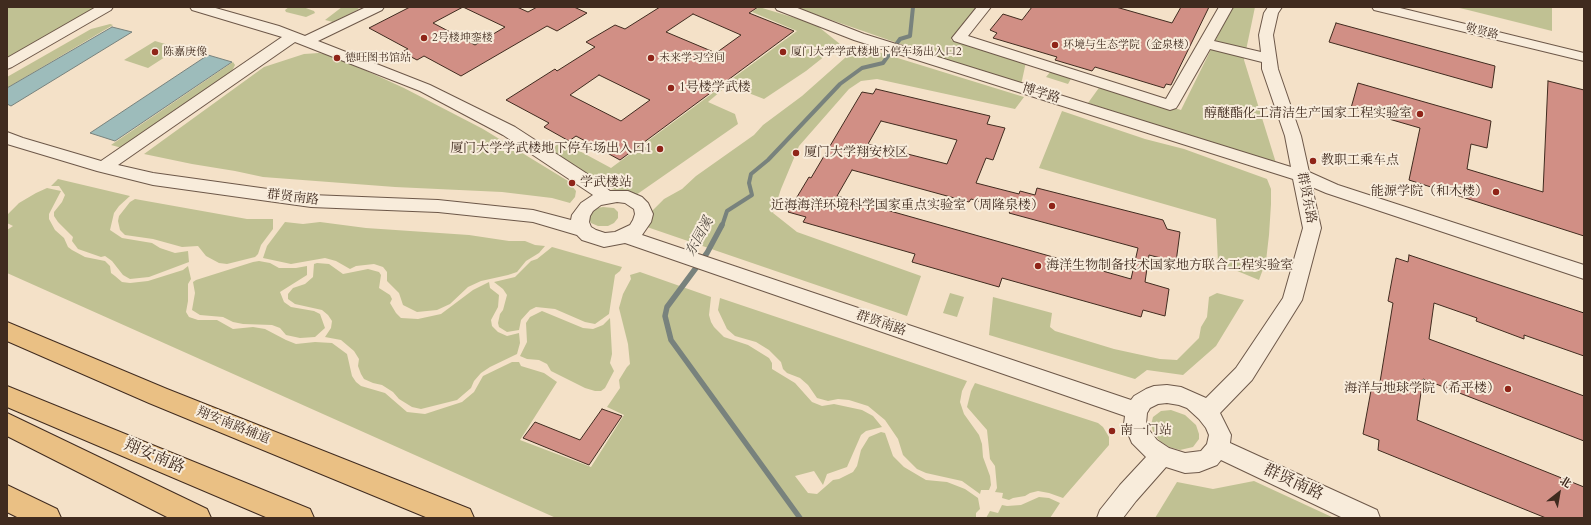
<!DOCTYPE html>
<meta charset="utf-8">
<style>
body{margin:0}
#map{position:relative;width:1591px;height:525px;overflow:hidden;background:#f4e1c8;font-family:Cardo,"Noto Serif SC",serif}
canvas{display:block}
.frame{position:absolute;inset:0;border:8px solid #402b1f;pointer-events:none}
.north{position:absolute;left:1539px;top:473px;width:40px;height:40px;-webkit-text-stroke:3px #f8ecdb;paint-order:stroke;rotate:31deg;font-size:11px;font-weight:700;line-height:16px;text-align:center;color:#402b1f}
.north::after{content:'';display:block;margin:auto;width:14px;height:18px;background:#402b1f;clip-path:polygon(50% 0,100% 100%,50% 72%,0 100%)}
</style>
<div id="map">
<canvas width="1591" height="525"></canvas>
<div class="frame"></div>
<div class="north">北</div>
</div>
<script>
const ctx = document.querySelector('canvas').getContext('2d');
ctx.lineJoin = 'round';
function paint(path, color) { ctx.fillStyle = color; ctx.fill(path, 'evenodd'); }
const shape = rows => new Path2D(rows.map(r => 'M' + r).join(''));
function stroke(path, color, width, dash) { ctx.strokeStyle = color; ctx.lineWidth = width; ctx.lineCap = dash ? 'butt' : 'round'; ctx.setLineDash(dash || []); ctx.stroke(path); }
function label(font, color, halo, rows, align = 'center') {
  ctx.font = font + ' Cardo,"Noto Serif SC",serif'; ctx.lineWidth = 4; ctx.setLineDash([]); ctx.textBaseline = 'middle'; ctx.strokeStyle = halo; ctx.fillStyle = color; for (const [text, x, y, turn = 0] of rows) {
    ctx.save(); ctx.translate(x, y); ctx.rotate((+turn || 0) * Math.PI / 180); ctx.textAlign = isNaN(turn) ? turn : align; if (halo) ctx.strokeText(text, 0, 0); ctx.fillText(text, 0, 0); ctx.restore();
  }
}
paint(shape([
 [7,7,101,7,7,62],
 [289,7,303,7,314,11,315,13,306,17,286,12,285,10],
 [342,7,356,7,359,9,333,22,325,20],
 [759,7,815,24,840,44,806,71,764,99,728,85,708,102,735,114,738,124,636,195,607,188,551,150,561,141,611,168,797,31,752,12],
 [794,7,978,7,951,40,1026,62,1021,85,926,53],
 [1232,7,1255,7,1244,60,1276,163,1088,103,1101,85,1181,110],
 [1455,7,1552,7,1552,31,1468,10],
 [110,24,113,25,7,88,7,77,91,29],
 [155,41,179,48,148,68,124,60],
 [862,47,1024,97,1015,109,877,79,861,81,849,89,799,146,781,189,773,213,797,232,921,276,907,316,647,227,651,212,664,199,682,189,696,176,754,135,763,125,802,96,855,49],
 [319,53,334,56,404,88,483,129,568,181,576,191,575,197,570,203,552,198,502,192,395,187,263,177,235,171,192,164,144,154,264,67,304,54],
 [233,62,235,65,232,71,218,83,122,148,111,145],
 [1051,71,1072,77,1068,84,1046,77],
 [1062,111,1145,139,1184,149,1267,179,1271,189,1271,204,1269,235,1266,261,1259,280,1218,263,1216,219,1039,168],
 [58,179,130,196,119,206,114,213,110,230,122,238,152,243,160,248,175,253,188,251,189,262,149,277,130,279,123,275,112,261,105,256,101,257,78,249,72,241,73,237,58,222,54,216,54,212,62,202,65,195,59,186,51,186],
 [47,188,61,191,49,214,49,219,55,230,64,238,68,247,72,250,85,257,105,261,110,266,111,273,115,276,122,282,130,283,148,281,183,270,188,266,191,279,188,284,188,301,186,312,189,317,198,320,217,320,233,329,253,327,265,329,286,340,296,344,315,342,332,343,347,354,352,376,356,382,361,386,385,393,407,412,425,414,462,402,474,392,483,376,512,362,519,362,521,366,544,373,557,382,520,440,591,467,624,415,607,407,620,388,619,380,627,367,630,364,628,344,619,308,623,294,631,279,630,275,640,272,711,297,709,315,711,322,714,327,724,337,748,345,769,358,772,363,772,369,795,383,812,402,822,406,834,404,862,410,873,416,882,427,866,431,861,435,847,467,827,474,823,485,814,471,795,476,808,493,817,494,833,480,839,479,853,472,857,466,861,450,869,437,881,432,885,433,893,456,904,467,926,480,947,482,965,489,978,498,980,509,976,513,976,518,556,518,7,273,7,230,13,226,7,223,7,215,19,203,36,193],
 [135,199,247,219,273,219,273,229,261,245,258,254,255,257,227,264,219,263,206,256,198,246,182,247,153,239,125,235,120,230,118,221,119,216,130,202],
 [603,207,614,208,618,212,618,218,614,223,608,226,598,226,591,223,589,219,590,214,597,208],
 [285,222,303,224,320,222,366,228,469,235,509,241,525,241,535,245,545,246,539,253,526,261,517,272,508,275,481,281,468,287,450,304,437,310,417,312,403,305,399,293,387,281,387,272,383,267,374,264,356,266,350,269,336,261,325,258,291,264,263,258,267,246],
 [552,247,622,267,620,271,615,275,609,314,595,324,585,322,555,309,536,307,530,310,521,320,519,330,507,332,499,327,498,323,500,314,503,310,507,295,503,289,494,282,515,277,531,261,537,259],
 [259,261,270,263,279,268,296,268,307,266,307,275,280,292,284,302,291,307,314,311,320,314,325,328,315,337,300,338,286,335,280,328,272,325,243,324,233,322,223,317,200,315,192,310,195,293,193,282,196,280,253,262],
 [317,263,329,264,343,274,368,269,379,272,381,275,379,288,390,295,392,299,390,303,396,313,401,318,418,319,441,314,473,290,489,282,490,288,499,295,498,307,491,320,492,326,498,332,507,336,519,333,520,343,517,354,490,367,481,373,474,381,471,388,457,400,421,409,412,407,399,399,393,392,382,385,373,383,364,379,361,374,358,366,359,359,354,351,341,340,325,337,331,328,332,321,328,315,322,310,295,304,288,299,288,294,293,288,305,284,313,277,314,264],
 [950,293,964,297,957,317,943,313],
 [1217,293,1244,300,1216,346,1183,375,1147,370,1135,379,989,335,993,297,1052,313,1050,327,1055,331,1114,349,1160,359,1177,360,1199,338,1201,327,1207,317,1209,297],
 [720,298,967,381,962,391,960,402,964,414,979,435,982,444,983,457,990,476,991,485,989,490,981,490,980,494,962,481,926,473,917,469,903,455,898,439,885,420,868,406,849,400,838,399,828,401,817,398,808,385,800,378,787,373,783,369,781,362,769,350,756,342,735,336,727,329,718,310],
 [542,311,583,328,593,329,603,325,610,318,612,354,610,363,614,371,605,388,601,391,595,391,585,388,551,371,547,364,539,360,527,359,520,356,527,342,526,323,530,317],
 [975,383,1098,423,1103,427,1109,437,1109,445,1063,498,1049,493,1038,491,1030,493,1025,496,1013,498,1009,500,1002,498,1003,493,995,492,997,488,995,466,990,459,987,430,967,407,971,391],
 [1171,410,1185,415,1196,425,1199,434,1199,439,1193,447,1180,450,1169,447,1160,441,1154,434,1151,425,1153,417,1161,411],
 [1254,481,1334,518,1155,518,1177,482,1213,489],
 [1039,497,1049,498,1060,503,1050,518,986,518,990,511,998,513,1002,505,1007,506,1021,505]
]), '#c0c193');
const water = shape([
 [112,27,132,32,11,106,7,104,7,88,112,27],
 [208,55,232,62,115,141,90,133,208,55]
]);
paint(water, '#9dbcbb');
stroke(water, '#78827d', 1);
stroke(shape([
 [722,226,727,211,752,195,749,183,751,174,768,160,840,84,862,68,883,63,900,39,910,36,913,7]
]), '#78827d', 4);
stroke(shape([
 [722,225,707,253,667,307,665,316,671,340,800,518]
]), '#78827d', 5.5);
const building = shape([
 [410,7,517,7,528,12,537,7,574,7,587,13,557,31,547,26,461,76,424,56,417,60,402,52,408,49,369,28,410,7],
 [463,7,505,27,475,45,433,23,463,7],
 [660,7,758,7,749,13,794,31,620,160,576,136,569,141,544,127,549,123,506,100,555,69,557,71,595,47,586,42,615,25,625,29,660,7],
 [693,14,741,35,716,53,666,32,693,14],
 [599,75,650,100,621,121,570,95,599,75],
 [1032,7,1116,7,1172,23,1181,7,1209,7,1171,85,1166,84,1164,88,1095,67,1092,71,1055,60,1057,57,993,38,997,33,990,30,1003,14,1022,20,1032,7],
 [1336,23,1495,66,1492,88,1329,42,1336,23],
 [1548,81,1584,90,1584,236,1409,180,1420,128,1351,108,1358,83,1491,121,1487,148,1471,144,1467,169,1543,192,1548,81],
 [876,89,990,116,987,124,1005,128,993,160,986,158,976,183,1019,194,1020,191,1035,195,1037,188,1163,220,1167,229,1180,232,1176,262,1149,255,1145,282,1169,289,1165,316,1143,310,1141,317,1002,278,999,287,912,262,915,254,803,222,806,217,788,212,809,177,811,178,862,92,873,94,876,89],
 [881,121,957,140,947,164,868,144,881,121],
 [852,170,969,202,971,199,1011,210,1009,213,1138,248,1131,279,837,196,852,170],
 [1409,255,1584,313,1584,356,1524,335,1524,339,1476,321,1477,318,1434,303,1429,339,1584,396,1584,441,1423,379,1417,420,1584,487,1584,518,1546,518,1378,450,1379,440,1363,434,1372,385,1379,388,1393,303,1388,301,1396,258,1408,262,1409,255],
 [602,409,622,416,589,465,523,438,535,422,580,440,602,409]
]);
paint(building, '#d18f85');
stroke(building, '#402b1f', 1);
const minor = shape([
 [96,7,113,7,111,10,12,67,7,69,7,58,96,7],
 [190,7,212,7,279,26,305,36,366,7,384,7,382,10,318,41,430,85,515,127,592,177,610,191,628,191,642,197,648,203,653,214,651,222,642,235,1131,400,1134,396,1146,389,1154,386,1167,385,1181,387,1206,398,1236,368,1283,298,1303,228,1293,179,854,40,777,10,775,7,795,7,864,34,1291,167,1285,136,1262,69,1262,62,1210,49,1178,105,1176,108,1170,110,954,41,952,38,977,7,991,7,968,36,1166,99,1219,7,1233,7,1214,41,1261,52,1259,35,1264,13,1268,7,1282,7,1278,13,1273,35,1278,69,1301,136,1309,172,1338,185,1584,265,1584,279,1326,193,1312,187,1321,228,1302,300,1252,380,1220,413,1231,435,1230,443,1377,510,1380,518,1343,518,1221,460,1217,465,1199,472,1185,473,1166,467,1136,501,1123,518,1097,518,1100,510,1120,485,1146,457,1132,443,1124,424,1125,416,625,243,604,247,582,240,577,235,533,222,438,212,311,207,153,185,97,171,7,144,7,132,23,138,101,161,282,37,192,10,190,7],
 [295,42,420,91,503,135,593,195,581,203,572,215,571,220,533,210,438,200,311,195,153,173,118,165,295,42],
 [617,202,625,203,634,209,635,214,633,220,630,225,615,232,605,233,596,230,591,227,589,222,590,216,593,211,601,205,617,202],
 [1167,403,1179,405,1187,408,1199,419,1206,428,1209,435,1207,444,1201,451,1185,453,1169,448,1157,440,1149,430,1146,424,1147,413,1150,408,1158,404,1167,403],
 [1372,7,1396,7,1584,53,1584,61,1374,10,1372,7]
]);
const major = shape([
 [7,322,167,389,470,509,474,518,428,518,149,403,7,341,7,322],
 [7,485,57,509,61,518,19,518,7,512,7,485]
]);
const highway = shape([
 [7,386,310,509,314,518,268,518,7,407,7,386],
 [7,413,207,509,211,518,169,518,7,436,7,413]
]);
stroke(minor, '#6d5849', 2);
stroke(major, '#402b1f', 2);
stroke(highway, '#402b1f', 2);
paint(minor, '#f8ecdb');
paint(major, '#eac084');
paint(highway, '#eac084');
for (const [x, y, r, color] of [
 [424,38,4,"#8f2418"],
 [1055,45,4,"#8f2418"],
 [155,52,4,"#8f2418"],
 [783,52,4,"#8f2418"],
 [337,58,4,"#8f2418"],
 [651,58,4,"#8f2418"],
 [671,88,4,"#8f2418"],
 [1420,114,4,"#8f2418"],
 [660,149,4,"#8f2418"],
 [796,153,4,"#8f2418"],
 [1313,161,4,"#8f2418"],
 [572,183,4,"#8f2418"],
 [1496,192,4,"#8f2418"],
 [1052,206,4,"#8f2418"],
 [1038,266,4,"#8f2418"],
 [1508,389,4,"#8f2418"],
 [1112,431,4,"#8f2418"]
]) { const dot = new Path2D(); dot.arc(x, y, r, 0, 2 * Math.PI); ctx.fillStyle = color; ctx.fill(dot); stroke(dot, '#f8ecdb', 1.5); }
label('11px', '#402b1f', '#f8ecdb', [
 ["敬贤路",1482,32,14]
]);
label('11px', '#402b1f', '#f8ecdb', [
 ["2号楼坤銮楼",432,38],
 ["环境与生态学院（金泉楼）",1063,45],
 ["陈嘉庚像",163,52],
 ["厦门大学学武楼地下停车场出入口2",791,52],
 ["德旺图书馆站",345,58],
 ["未来学习空间",659,58]
], 'left');
label('13px', '#402b1f', '#f8ecdb', [
 ["1号楼学武楼",679,88],
 ["醇醚酯化工清洁生产国家工程实验室",1412,114,"right"],
 ["厦门大学学武楼地下停车场出入口1",652,149,"right"],
 ["厦门大学翔安校区",804,153],
 ["教职工乘车点",1321,161],
 ["学武楼站",580,183],
 ["能源学院（和木楼）",1488,192,"right"],
 ["近海海洋环境科学国家重点实验室（周隆泉楼）",1044,206,"right"],
 ["海洋生物制备技术国家地方联合工程实验室",1046,266],
 ["海洋与地球学院（希平楼）",1500,389,"right"],
 ["南一门站",1120,431]
], 'left');
label('13px', '#402b1f', '#f8ecdb', [
 ["博学路",1041,94,17],
 ["群贤南路",293,198,7],
 ["群贤东路",1306,198,79],
 ["群贤南路",881,324,19],
 ["翔安南路辅道",233,426,22]
]);
label('italic 14px', '#574f46', '#f8ecdb', [
 ["东园溪",700,237,-61]
]);
label('16px', '#402b1f', '#f8ecdb', [
 ["翔安南路",154,457,23],
 ["群贤南路",1293,483,25]
]);
</script>
